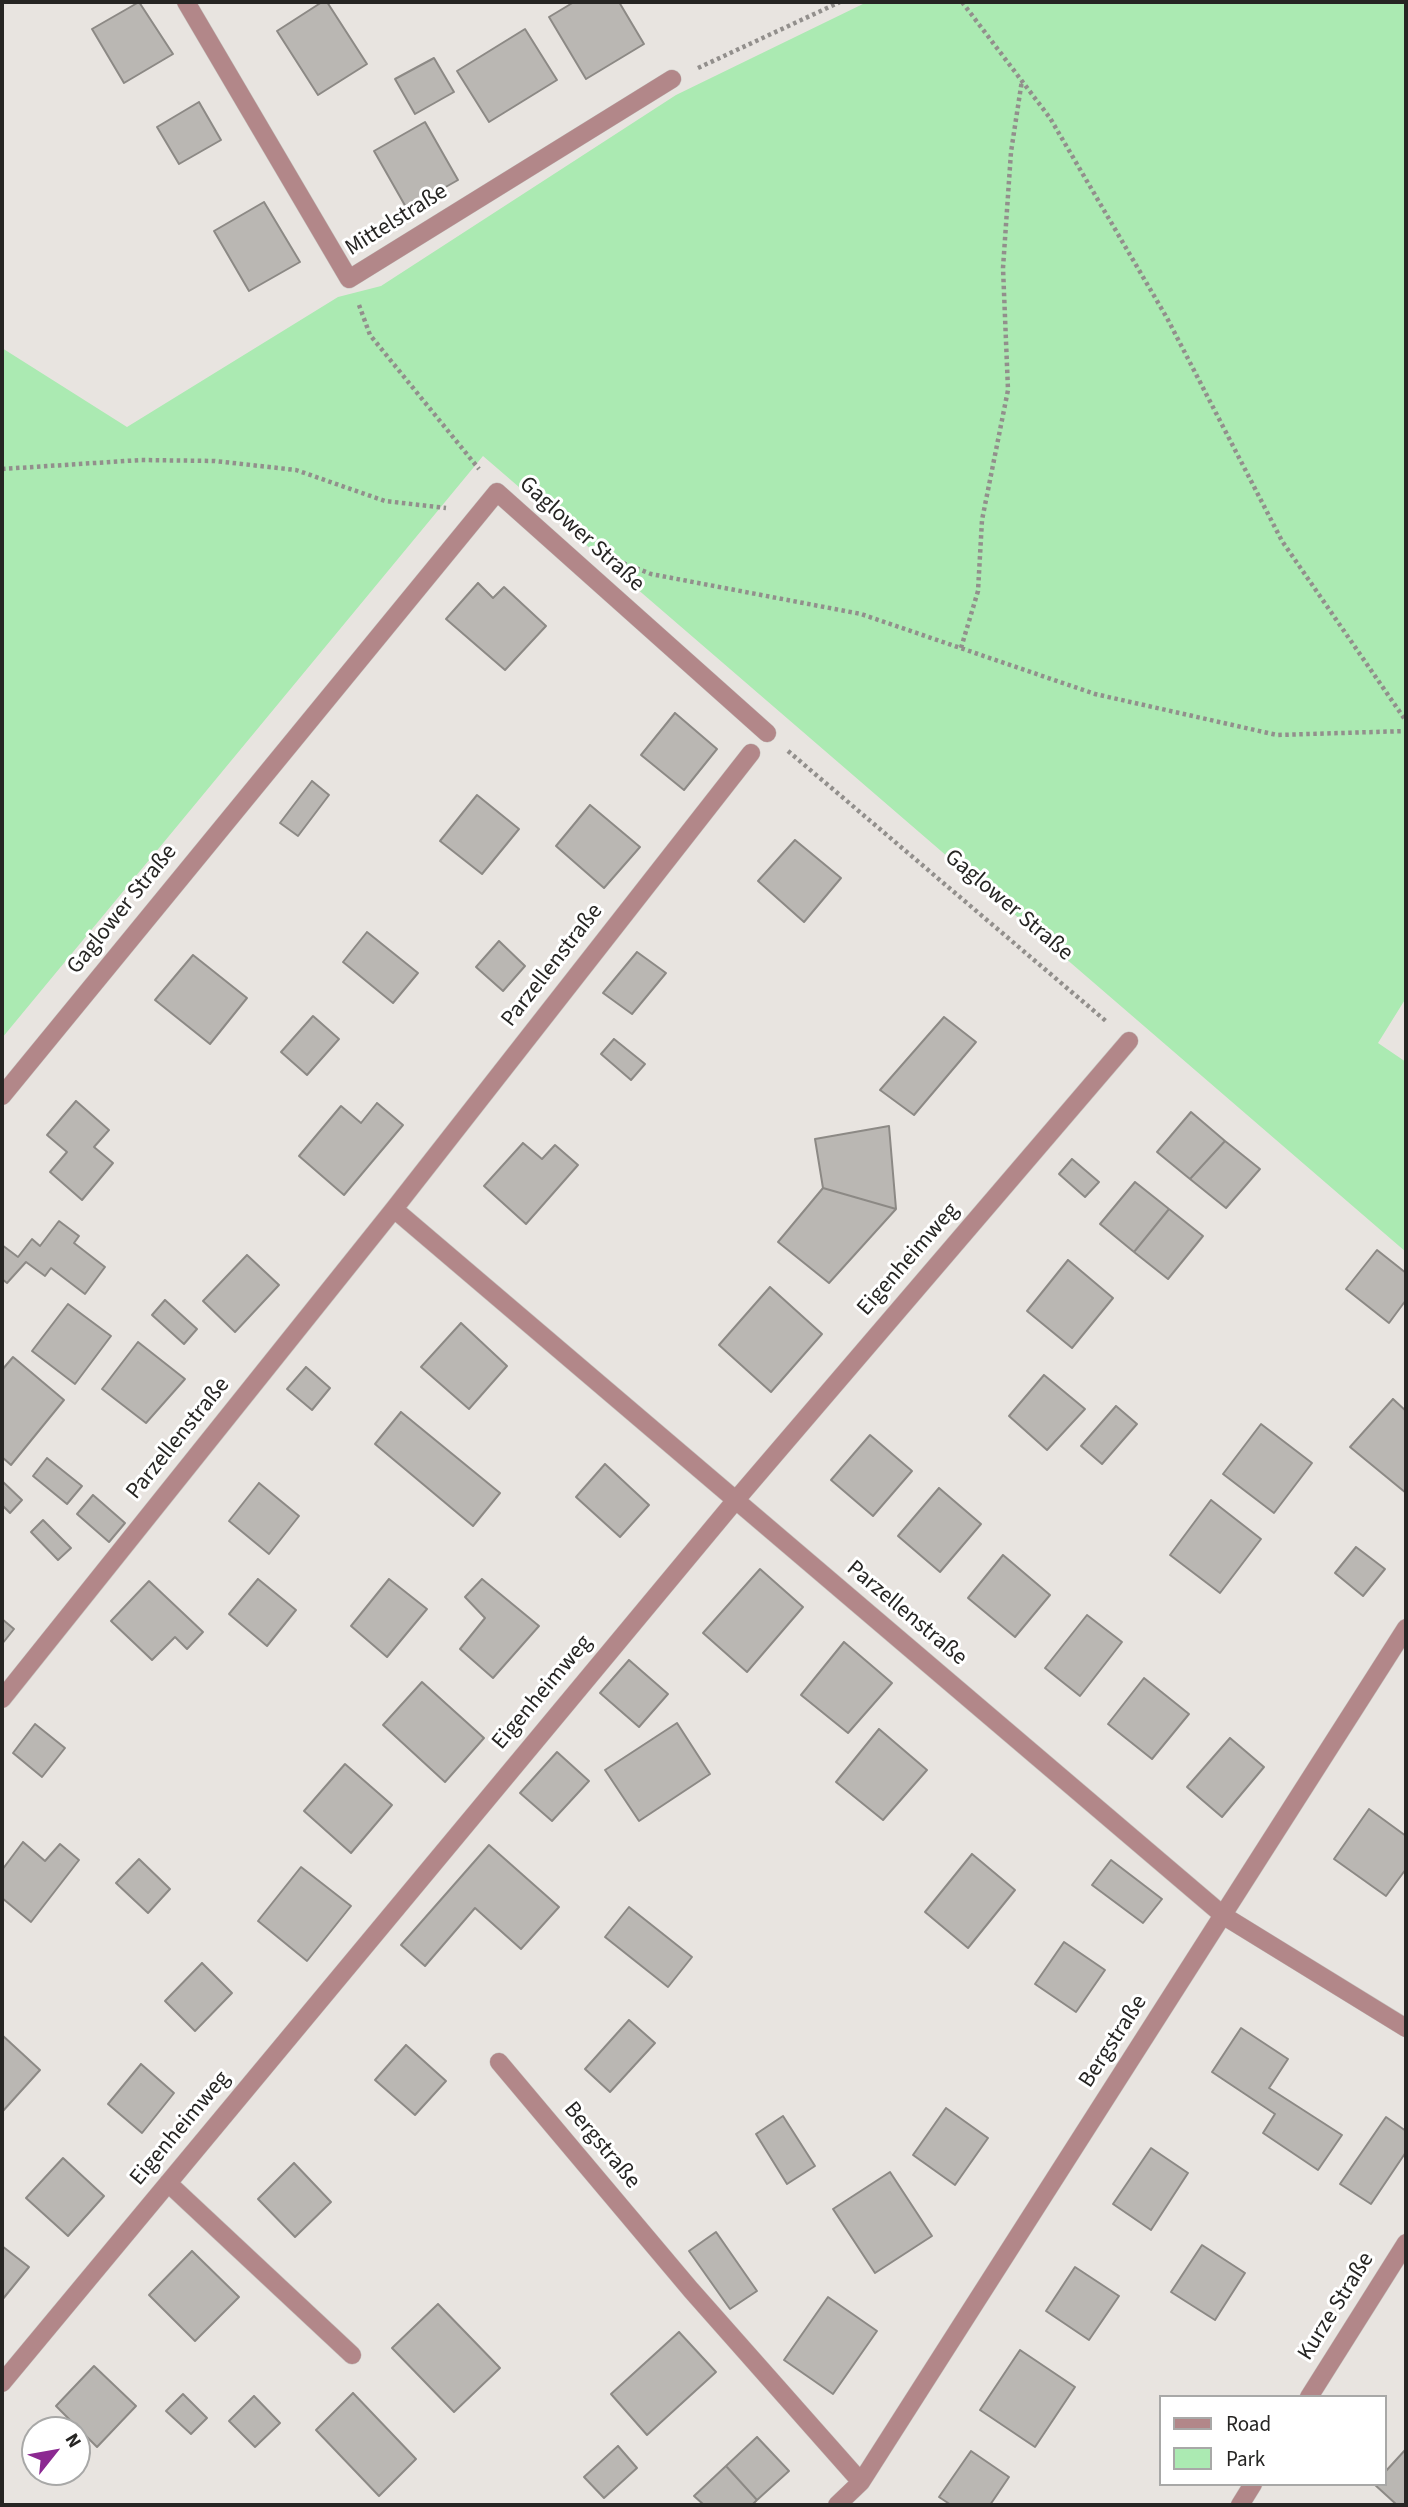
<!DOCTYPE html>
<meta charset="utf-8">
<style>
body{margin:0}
#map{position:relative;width:1408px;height:2507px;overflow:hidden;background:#e8e4e0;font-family:"Source Sans 3",sans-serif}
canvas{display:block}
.frame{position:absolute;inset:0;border:4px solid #262523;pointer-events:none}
.legend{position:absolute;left:1159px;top:2395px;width:228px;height:91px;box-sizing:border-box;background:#fff;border:2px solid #a8a8a7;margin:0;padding:9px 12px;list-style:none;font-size:21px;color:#262523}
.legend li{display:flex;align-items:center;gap:14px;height:35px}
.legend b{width:35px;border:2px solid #a8a8a7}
.north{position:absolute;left:21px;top:2416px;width:70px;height:70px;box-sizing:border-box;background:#fff;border:2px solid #a8a8a7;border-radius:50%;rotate:59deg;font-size:19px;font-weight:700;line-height:28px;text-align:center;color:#262523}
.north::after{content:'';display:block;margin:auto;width:24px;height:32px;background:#8c2991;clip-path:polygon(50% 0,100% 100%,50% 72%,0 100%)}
</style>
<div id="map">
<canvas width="1408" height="2507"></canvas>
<div class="frame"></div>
<ul class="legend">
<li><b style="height:9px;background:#b28789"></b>Road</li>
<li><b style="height:19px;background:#abeab2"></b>Park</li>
</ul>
<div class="north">N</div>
</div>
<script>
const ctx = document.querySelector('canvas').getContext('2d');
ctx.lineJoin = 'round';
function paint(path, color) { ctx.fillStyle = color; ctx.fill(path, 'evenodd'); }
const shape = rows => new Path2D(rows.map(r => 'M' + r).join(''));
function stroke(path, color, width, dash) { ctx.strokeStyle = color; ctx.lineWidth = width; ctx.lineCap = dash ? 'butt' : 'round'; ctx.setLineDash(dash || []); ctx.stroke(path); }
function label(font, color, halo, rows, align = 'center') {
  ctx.font = font + ' "Source Sans 3",sans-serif'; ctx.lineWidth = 6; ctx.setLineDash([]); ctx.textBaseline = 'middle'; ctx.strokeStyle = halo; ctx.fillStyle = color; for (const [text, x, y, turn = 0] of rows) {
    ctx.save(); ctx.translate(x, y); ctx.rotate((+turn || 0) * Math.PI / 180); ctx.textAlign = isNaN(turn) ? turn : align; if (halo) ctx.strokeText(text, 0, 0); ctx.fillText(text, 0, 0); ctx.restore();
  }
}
paint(shape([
 [867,2,1406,2,1406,998,1378,1043,1406,1062,1406,1252,483,456,2,1038,2,348,127,427,338,297,381,286,676,95]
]), '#abeab2');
const building = shape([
 [139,2,173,54,124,83,92,29,139,2],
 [322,2,327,2,367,64,318,95,277,31,322,2],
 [574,2,619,2,644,44,586,79,549,17,574,2],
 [525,29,557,80,489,122,457,71,525,29],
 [434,58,454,92,415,114,395,79,434,58],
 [199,102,221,140,179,164,157,127,199,102],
 [425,122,458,180,407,209,374,151,425,122],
 [264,202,300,262,249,291,214,231,264,202],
 [478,583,493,598,504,587,546,626,505,670,446,619,478,583],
 [675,713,717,749,684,790,641,755,675,713],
 [312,781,329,795,298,836,280,823,312,781],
 [477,795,519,829,482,874,440,841,477,795],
 [590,805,640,847,604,888,556,846,590,805],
 [795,840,841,878,804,922,758,881,795,840],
 [367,932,418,973,393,1003,343,962,367,932],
 [499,941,525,966,503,991,476,967,499,941],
 [637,952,666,973,632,1014,603,993,637,952],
 [193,955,247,998,210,1044,155,1000,193,955],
 [313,1016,339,1039,307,1075,281,1052,313,1016],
 [944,1017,976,1042,914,1115,880,1090,944,1017],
 [614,1039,645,1064,631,1080,601,1054,614,1039],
 [76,1101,109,1130,94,1147,113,1163,82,1200,50,1172,67,1152,47,1135,76,1101],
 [377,1103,403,1125,344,1195,299,1156,341,1106,361,1123,377,1103],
 [1191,1112,1225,1141,1190,1179,1157,1152,1191,1112],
 [889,1126,896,1209,823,1188,815,1139,889,1126],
 [1225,1141,1260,1169,1226,1208,1190,1179,1225,1141],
 [523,1143,542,1159,555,1145,578,1165,526,1224,484,1186,523,1143],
 [1072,1159,1099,1182,1085,1197,1059,1174,1072,1159],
 [1135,1182,1169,1209,1134,1252,1100,1224,1135,1182],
 [823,1188,896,1209,829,1283,778,1242,823,1188],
 [1169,1209,1203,1236,1168,1279,1134,1252,1169,1209],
 [59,1221,79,1236,74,1243,105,1267,85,1294,51,1268,45,1276,26,1262,7,1283,2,1279,2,1245,18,1257,32,1239,40,1246,59,1221],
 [1377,1250,1406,1273,1406,1300,1389,1323,1346,1289,1377,1250],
 [247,1255,279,1285,235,1332,203,1301,247,1255],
 [1068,1260,1113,1298,1072,1348,1027,1311,1068,1260],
 [770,1287,822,1334,771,1392,719,1345,770,1287],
 [165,1300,197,1329,184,1344,152,1315,165,1300],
 [68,1304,111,1336,75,1384,32,1351,68,1304],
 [461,1323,507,1366,469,1409,421,1367,461,1323],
 [138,1342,185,1379,146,1423,102,1389,138,1342],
 [13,1357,64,1400,11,1465,2,1457,2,1370,13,1357],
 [306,1367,330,1388,312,1410,287,1389,306,1367],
 [1044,1375,1085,1409,1047,1450,1009,1416,1044,1375],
 [1393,1399,1406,1411,1406,1493,1350,1447,1393,1399],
 [1116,1406,1137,1424,1102,1464,1081,1446,1116,1406],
 [401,1412,500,1493,473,1526,375,1444,401,1412],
 [1261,1424,1312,1463,1274,1513,1223,1474,1261,1424],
 [870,1435,912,1471,873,1516,831,1480,870,1435],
 [47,1458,82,1486,67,1504,33,1476,47,1458],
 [605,1464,649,1505,620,1537,576,1497,605,1464],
 [2,1481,22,1500,10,1513,2,1505,2,1481],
 [259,1483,299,1516,269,1554,229,1521,259,1483],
 [939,1488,981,1524,940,1572,898,1536,939,1488],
 [93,1495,125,1523,109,1542,77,1514,93,1495],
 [1211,1500,1261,1539,1220,1593,1170,1555,1211,1500],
 [43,1520,71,1548,58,1560,31,1532,43,1520],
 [1356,1547,1385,1569,1363,1596,1335,1573,1356,1547],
 [1003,1555,1050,1595,1015,1637,968,1598,1003,1555],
 [760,1569,803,1607,747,1672,703,1633,760,1569],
 [258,1579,296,1610,267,1646,229,1614,258,1579],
 [389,1579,427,1609,387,1657,351,1626,389,1579],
 [482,1579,539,1626,493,1678,460,1649,485,1618,465,1597,482,1579],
 [149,1581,203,1632,187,1649,175,1637,152,1660,111,1621,149,1581],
 [1087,1615,1122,1642,1080,1696,1045,1668,1087,1615],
 [2,1619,14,1629,2,1644,2,1619],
 [844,1642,892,1683,848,1733,801,1695,844,1642],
 [629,1660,668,1694,639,1727,600,1693,629,1660],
 [1144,1678,1189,1714,1152,1759,1108,1724,1144,1678],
 [422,1682,484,1738,445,1782,383,1725,422,1682],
 [677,1723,710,1774,639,1821,605,1770,677,1723],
 [35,1724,65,1748,42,1777,13,1753,35,1724],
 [879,1729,927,1770,883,1820,836,1782,879,1729],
 [1230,1738,1264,1767,1222,1817,1187,1787,1230,1738],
 [557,1752,589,1781,552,1821,520,1793,557,1752],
 [345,1764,392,1805,351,1853,304,1811,345,1764],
 [1369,1809,1406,1836,1406,1869,1386,1896,1334,1859,1369,1809],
 [23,1842,45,1861,60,1844,79,1860,31,1922,2,1898,2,1870,23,1842],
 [489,1845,559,1907,521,1949,475,1908,425,1966,401,1945,489,1845],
 [972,1854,1015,1890,968,1948,925,1912,972,1854],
 [139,1859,170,1889,148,1913,116,1883,139,1859],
 [1111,1860,1162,1899,1143,1923,1092,1885,1111,1860],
 [301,1867,351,1906,307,1961,258,1921,301,1867],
 [629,1907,692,1957,668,1987,605,1937,629,1907],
 [1064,1942,1105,1970,1076,2012,1035,1984,1064,1942],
 [202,1963,232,1993,195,2031,165,2001,202,1963],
 [629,2020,655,2043,610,2092,585,2069,629,2020],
 [1241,2028,1288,2059,1269,2088,1342,2135,1318,2170,1263,2133,1275,2114,1212,2072,1241,2028],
 [2,2035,40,2070,2,2112,2,2035],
 [406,2045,446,2081,415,2115,375,2080,406,2045],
 [141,2064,174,2093,142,2133,108,2104,141,2064],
 [946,2108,988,2138,955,2185,913,2155,946,2108],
 [783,2116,815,2166,787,2184,756,2134,783,2116],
 [1386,2117,1406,2131,1406,2152,1371,2204,1340,2184,1386,2117],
 [1151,2148,1188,2173,1151,2230,1113,2204,1151,2148],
 [63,2158,104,2196,68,2236,26,2198,63,2158],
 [294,2163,331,2202,295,2237,258,2199,294,2163],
 [890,2172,932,2236,875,2273,833,2209,890,2172],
 [716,2232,757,2291,730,2309,689,2251,716,2232],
 [1202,2245,1245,2273,1215,2320,1171,2292,1202,2245],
 [2,2246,29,2267,2,2300,2,2246],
 [192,2251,239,2297,195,2341,149,2295,192,2251],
 [1075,2267,1119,2296,1089,2340,1046,2311,1075,2267],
 [828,2297,877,2331,833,2394,784,2360,828,2297],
 [438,2304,500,2368,454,2412,392,2348,438,2304],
 [679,2332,716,2372,647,2435,611,2394,679,2332],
 [1020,2350,1075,2387,1035,2447,980,2410,1020,2350],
 [94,2366,136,2406,97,2447,56,2406,94,2366],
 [353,2393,416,2459,379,2496,316,2430,353,2393],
 [183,2394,207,2418,191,2434,166,2411,183,2394],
 [254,2396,280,2423,255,2447,229,2421,254,2396],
 [757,2437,789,2471,757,2500,726,2466,757,2437],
 [618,2446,637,2468,604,2498,584,2477,618,2446],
 [1406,2449,1406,2505,1397,2505,1374,2484,1385,2484,1385,2472,1406,2449],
 [971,2451,1009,2477,990,2505,951,2505,939,2497,971,2451],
 [726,2466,757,2500,752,2505,704,2505,694,2496,726,2466]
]);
paint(building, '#bab7b3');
stroke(building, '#8c8985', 2);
const minor = shape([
 [186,2,349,279,672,79],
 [2,1096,497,492,767,733],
 [394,1209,1224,1916,1406,2028],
 [2,1699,394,1209,751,753],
 [499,2062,691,2290,861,2482],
 [168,2183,352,2355],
 [2,2383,735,1501,1129,1041],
 [1309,2397,1406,2243],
 [837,2505,861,2482,1406,1628],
 [1240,2505,1253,2484]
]);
stroke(minor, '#c5c2be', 19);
stroke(shape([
 [962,2,1050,118,1167,318,1282,541,1406,721],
 [698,68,840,2],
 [359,305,370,335,479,469],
 [2,469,141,460,215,461,296,470,385,501,446,508],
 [623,563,651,574,861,614,1095,694,1277,735,1406,731],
 [961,648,978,591,982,520,1008,390,1003,268,1011,152,1022,80],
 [788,751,1107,1022]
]), '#928f8c', 4.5, [3.5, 3.5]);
stroke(minor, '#b28789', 18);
label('23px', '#262523', '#fff', [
 ["Mittelstraße",397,221,-32],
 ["Gaglower Straße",581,535,42],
 ["Gaglower Straße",1008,906,40],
 ["Gaglower Straße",123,910,-51],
 ["Parzellenstraße",553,966,-52],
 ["Eigenheimweg",909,1260,-49],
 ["Parzellenstraße",179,1439,-51],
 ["Parzellenstraße",906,1614,40],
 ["Eigenheimweg",543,1693,-50],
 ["Bergstraße",1114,2042,-57],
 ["Eigenheimweg",181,2129,-50],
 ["Bergstraße",601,2146,50],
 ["Kurze Straße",1337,2307,-58]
]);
</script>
